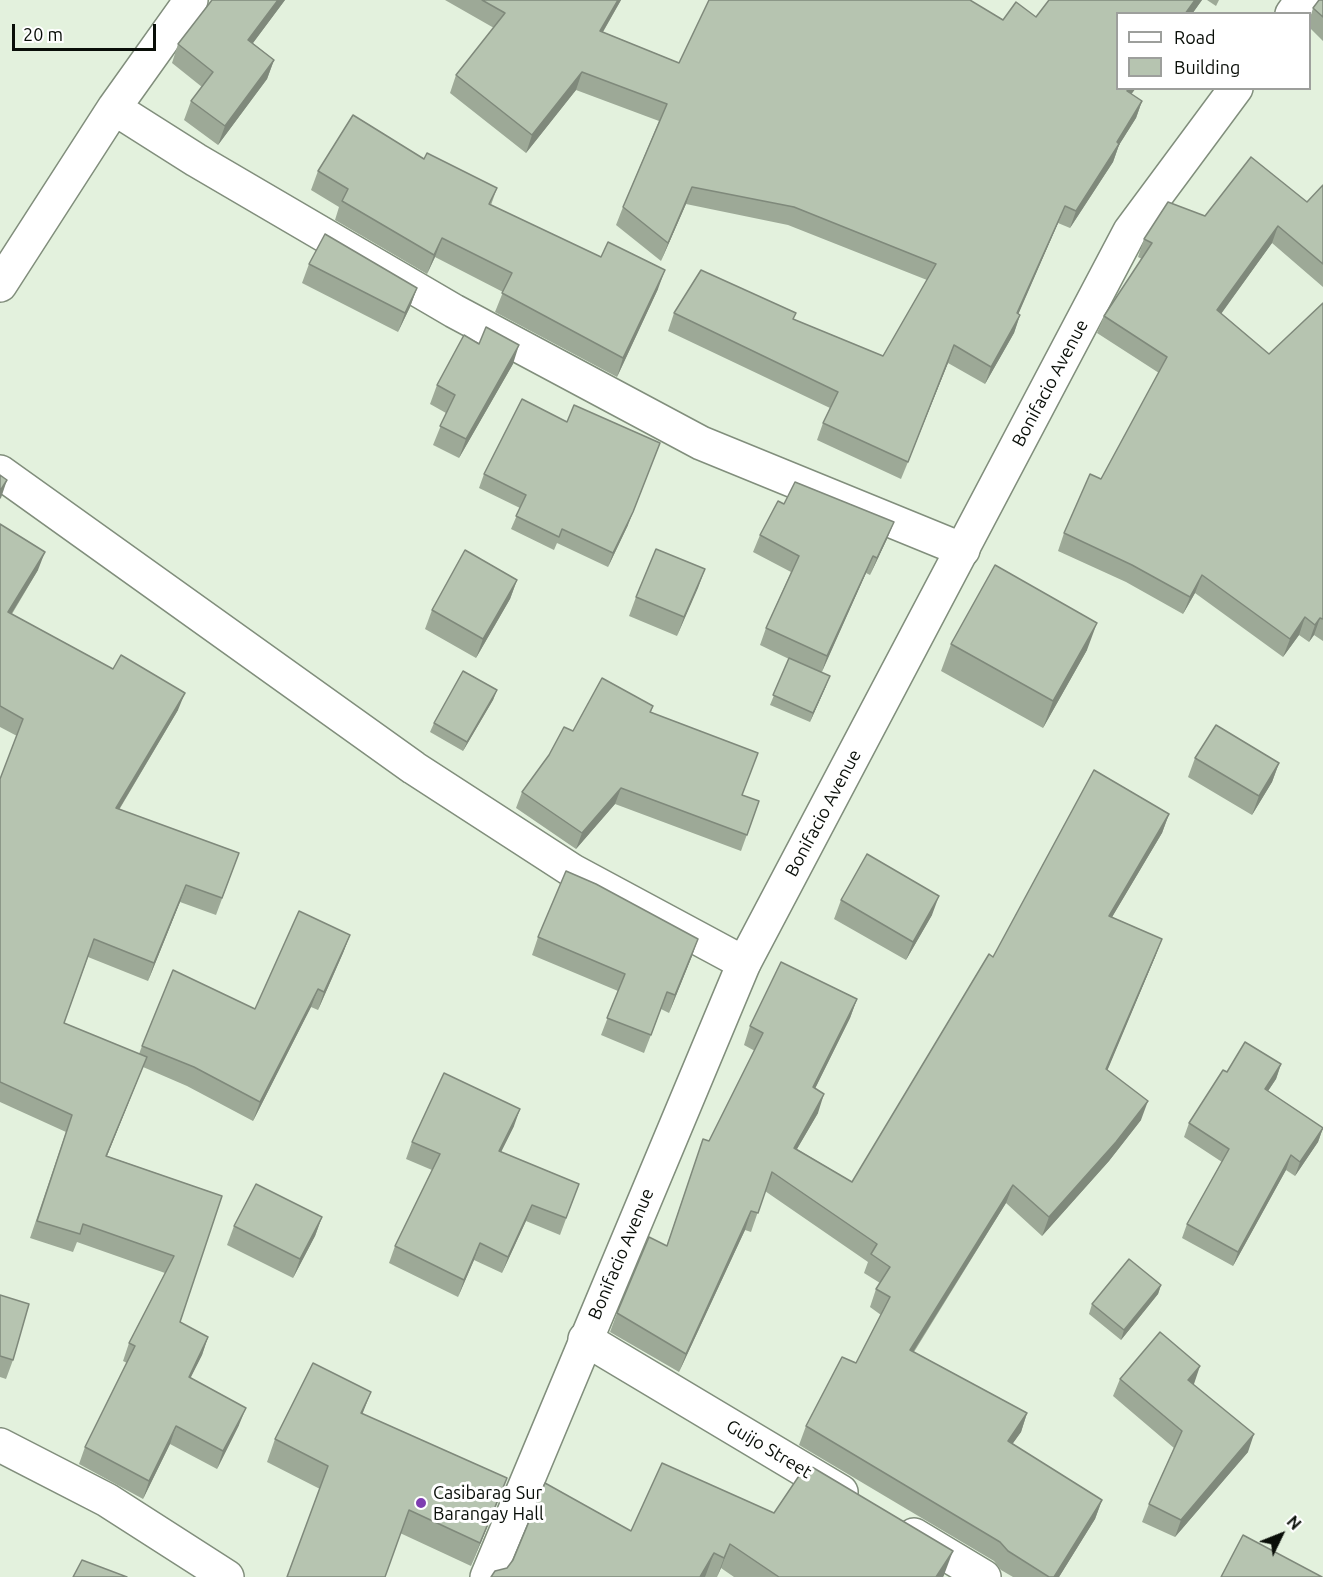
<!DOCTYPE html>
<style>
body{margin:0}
#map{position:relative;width:1323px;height:1577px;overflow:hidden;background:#e3f1dd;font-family:Ubuntu,sans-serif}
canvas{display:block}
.legend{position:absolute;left:1116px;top:12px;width:195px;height:78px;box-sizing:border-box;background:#fff;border:2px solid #9d9f9c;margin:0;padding:8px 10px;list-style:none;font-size:18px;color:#090e08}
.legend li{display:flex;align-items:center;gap:12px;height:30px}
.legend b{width:30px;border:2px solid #9d9f9c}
.north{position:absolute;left:1251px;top:1505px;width:60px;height:60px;-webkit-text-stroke:4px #fff;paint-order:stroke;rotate:47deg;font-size:16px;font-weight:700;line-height:24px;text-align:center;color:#090e08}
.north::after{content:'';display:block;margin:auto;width:21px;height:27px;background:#090e08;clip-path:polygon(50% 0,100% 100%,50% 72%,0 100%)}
.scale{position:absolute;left:12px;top:24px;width:144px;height:27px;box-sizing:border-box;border:3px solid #090e08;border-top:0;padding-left:8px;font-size:18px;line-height:21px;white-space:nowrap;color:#090e08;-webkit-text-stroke:4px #fff;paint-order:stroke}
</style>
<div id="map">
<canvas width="1323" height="1577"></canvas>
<ul class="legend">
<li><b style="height:8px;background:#fff"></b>Road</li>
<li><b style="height:16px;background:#b6c4b0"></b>Building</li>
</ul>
<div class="north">N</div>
<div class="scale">20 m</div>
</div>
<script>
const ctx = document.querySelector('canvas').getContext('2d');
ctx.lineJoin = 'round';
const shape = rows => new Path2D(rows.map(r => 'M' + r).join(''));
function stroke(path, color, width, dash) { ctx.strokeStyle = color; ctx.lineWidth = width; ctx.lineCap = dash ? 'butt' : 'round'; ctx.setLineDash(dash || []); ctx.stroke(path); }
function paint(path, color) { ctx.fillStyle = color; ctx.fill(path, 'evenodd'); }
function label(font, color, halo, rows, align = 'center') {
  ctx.font = font + ' Ubuntu,sans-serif'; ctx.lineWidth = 6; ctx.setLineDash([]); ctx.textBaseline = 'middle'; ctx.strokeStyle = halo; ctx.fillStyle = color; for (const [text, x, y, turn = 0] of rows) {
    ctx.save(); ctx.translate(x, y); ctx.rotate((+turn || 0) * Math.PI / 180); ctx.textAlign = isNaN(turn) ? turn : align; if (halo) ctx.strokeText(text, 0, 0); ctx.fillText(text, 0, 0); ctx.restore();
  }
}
const minor = shape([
 [114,108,191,0],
 [0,285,114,108,196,160,454,311,701,443,963,550],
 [0,472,414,768,573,871,744,963],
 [585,1339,841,1492],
 [0,1445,107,1500,227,1577],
 [914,1535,984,1577]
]);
const tertiary = shape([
 [1292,14,1302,0],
 [487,1577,744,963,1130,231,1236,88]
]);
stroke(minor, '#818e7c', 36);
stroke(tertiary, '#818e7c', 36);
stroke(minor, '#fff', 33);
stroke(tertiary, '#fff', 33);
paint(shape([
 [212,0,285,0,253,43,274,60,267,79,218,145,184,120,191,101,202,87,172,63,178,44],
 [445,0,621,0,603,32,679,63,1003,20,1036,17,1049,0,1202,0,1192,14,1118,14,1118,88,1136,88,1131,94,1142,101,1136,118,1119,145,1113,162,1070,228,1058,223,1018,314,1020,315,1014,333,985,384,948,363,901,479,817,440,823,423,830,408,668,331,674,313,793,319,883,356,927,280,788,225,686,204,661,261,616,225,623,207,659,121,576,90,526,153,450,93,456,75,494,28],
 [1207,0,1219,0,1216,6],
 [1323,0,1323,41,1310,28,1310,18,1313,8],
 [424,159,497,188,491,205,658,289,617,377,495,312,503,292,435,257,427,274,335,220,339,207,311,190,318,171],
 [1323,185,1323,287,1272,243,1221,313,1269,354,1323,303,1323,641,1314,635,1309,642,1299,635,1283,657,1195,593,1183,614,1126,582,1058,551,1064,533,1101,479,1159,373,1097,333,1104,316,1142,259,1138,257,1144,239,1205,216,1307,202],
 [309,264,417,288,410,307,398,332,302,283],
 [513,364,459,458,433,445,446,413,430,404,437,385],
 [484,474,628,525,608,567,557,543,554,550,511,529,520,508,479,488],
 [784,504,887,539,870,575,866,573,821,673,826,686,810,722,770,705,789,659,760,645,766,628,791,572,753,552,760,535],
 [0,524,38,570,12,614,178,710,119,810,239,853,216,915,180,902,148,981,88,957,64,1023,139,1054,142,1046,255,1009,350,935,343,953,318,1010,311,1007,253,1121,187,1086,143,1067,107,1156,222,1196,180,1322,208,1337,202,1355,190,1378,239,1425,217,1469,170,1444,143,1499,79,1464,85,1447,127,1363,123,1361,129,1343,165,1273,77,1242,73,1252,30,1238,66,1132,0,1102,0,779,17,736,0,727],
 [705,569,677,636,629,616,636,597],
 [517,580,510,599,476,658,425,629,432,610],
 [951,644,1087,650,1043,728,941,671],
 [497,690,493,700,463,751,430,732,434,723],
 [653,706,651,712,742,795,759,801,741,851,615,804,576,849,516,808,522,792,573,731],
 [1195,758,1279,763,1272,782,1252,815,1188,777],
 [1169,814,1162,833,1112,917,1162,939,1155,957,1107,1070,1141,1120,1109,1161,1042,1236,1006,1203,914,1352,1027,1413,1021,1432,1012,1444,1102,1500,1095,1519,1059,1577,1013,1577,1001,1570,994,1561,799,1445,806,1426,856,1363,881,1315,870,1307,876,1289,880,1283,864,1273,868,1262,765,1191,751,1232,745,1230,679,1372,610,1332,617,1313,667,1245,703,1139,709,1141,755,1051,744,1045,750,1026,857,999,850,1018,815,1088,818,1113,797,1149,852,1182,993,957],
 [841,900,932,915,906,960,834,919],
 [538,937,692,956,669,1013,661,1009,644,1053,601,1035,618,991,532,955],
 [1281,1064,1276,1079,1268,1091,1323,1128,1318,1142,1295,1176,1286,1170,1233,1266,1182,1238,1187,1224,1222,1162,1184,1137,1189,1123,1227,1072],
 [514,1126,501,1152,579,1184,560,1235,526,1221,502,1273,474,1260,458,1297,389,1263,395,1246,432,1170,406,1159,412,1142],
 [322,1217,315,1236,293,1278,227,1245,234,1226],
 [1161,1285,1158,1294,1121,1340,1089,1314,1092,1304],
 [0,1295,13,1360,6,1379,0,1377],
 [1120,1379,1193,1384,1248,1452,1175,1537,1142,1522,1149,1504,1174,1448,1113,1396],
 [363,1414,507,1478,498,1501,471,1566,400,1533,320,1489,267,1462,275,1439],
 [774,1513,944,1575,943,1577,734,1577,721,1568,717,1577,491,1577,507,1568,631,1531]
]), '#9da997');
paint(shape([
 [278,0,285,0,241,59,248,40],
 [618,0,621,0,593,49,600,31],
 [1195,0,1202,0,1192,14,1185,14],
 [274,60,267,79,218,145,225,126],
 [582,72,576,90,526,153,532,135],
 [1129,88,1136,88,1120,109,1127,91],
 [1142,101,1136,118,1119,145,1113,162,1070,228,1076,211],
 [692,187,686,204,661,261,668,243],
 [1065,206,1058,223,1011,331,1017,313],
 [1278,226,1272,243,1211,328,1217,310],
 [442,238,435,257,427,274,434,255],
 [665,270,658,289,617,377,623,358],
 [417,288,410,307,398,332,405,313],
 [1020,315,1014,333,985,384,991,367],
 [519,345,513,364,459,458,466,439],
 [954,345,948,363,901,479,908,462],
 [660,443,628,525,608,567,613,553],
 [7,480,1,498,0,499,0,491],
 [894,522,887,539,870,575,877,558],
 [45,552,38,570,2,629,8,612],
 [873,556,866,573,821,674,827,656],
 [705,569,698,588,677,636,684,617],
 [1202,575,1195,593,1183,614,1190,597],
 [517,580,510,599,476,658,483,639],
 [1305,617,1299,635,1283,657,1290,639],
 [1320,618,1314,635,1309,642,1315,625],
 [1097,623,1087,650,1043,728,1053,701],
 [830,676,826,686,810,722,813,713],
 [497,690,493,700,463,751,467,742],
 [185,693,178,710,109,826,116,808],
 [1279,763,1272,782,1252,815,1259,796],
 [621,788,615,804,576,849,582,833],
 [1169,814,1162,833,1102,934,1109,916],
 [186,885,180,902,148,981,154,963],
 [939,896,932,915,906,960,913,942],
 [350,935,343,953,318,1010,324,992],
 [698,939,692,956,669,1013,675,995],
 [1162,939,1155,957,1100,1088,1106,1069],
 [318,989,311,1007,253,1121,260,1102],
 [857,999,850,1018,807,1105,813,1087],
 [147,1057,140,1074,100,1173,106,1156],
 [1281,1064,1276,1079,1260,1103,1265,1089],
 [824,1094,818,1113,787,1166,794,1148],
 [1148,1101,1141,1120,1109,1161,1042,1236,1049,1217],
 [520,1109,514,1126,493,1168,499,1151],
 [1323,1128,1318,1142,1295,1176,1300,1162],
 [1291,1155,1286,1170,1233,1266,1238,1252],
 [1013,1185,1006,1203,903,1368,910,1350],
 [532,1205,526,1221,502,1273,508,1257],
 [751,1211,745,1230,679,1372,686,1354],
 [322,1217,315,1236,293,1278,300,1259],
 [480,1243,474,1260,458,1297,464,1280],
 [1161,1285,1158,1294,1121,1340,1124,1330],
 [208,1337,202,1355,182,1395,189,1377],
 [1200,1366,1194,1384,1182,1398,1188,1380],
 [371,1392,362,1415,361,1413],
 [246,1408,239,1425,217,1469,223,1451],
 [1027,1413,1021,1432,1001,1460,1008,1441],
 [176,1426,170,1444,143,1499,149,1481],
 [1254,1434,1248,1452,1175,1537,1181,1520],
 [507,1478,498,1501,471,1566,480,1543],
 [1102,1500,1095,1519,1059,1577,1054,1577],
 [730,1544,721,1568,717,1577,724,1558],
 [953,1551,944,1575,943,1577,936,1577],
 [714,1553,705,1577,700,1577]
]), '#7f897b');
const building = shape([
 [212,0,278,0,248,40,274,60,225,126,191,101,213,72,178,44,212,0],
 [482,0,618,0,600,31,679,63,709,0,970,0,1003,20,1016,2,1036,17,1049,0,1195,0,1185,14,1118,14,1118,88,1129,88,1127,91,1142,101,1117,142,1119,144,1076,211,1065,206,1017,313,1020,315,991,367,954,345,908,462,823,423,838,392,674,313,701,270,796,313,793,319,883,356,936,264,794,207,692,187,668,243,623,207,667,104,582,72,532,135,456,75,505,13,482,0],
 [1319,0,1323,0,1323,17,1313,8,1319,0],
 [353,115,424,159,427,153,497,188,489,204,601,257,608,242,665,270,623,358,502,293,512,273,442,238,434,255,342,201,348,189,318,171,353,115],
 [1251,157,1307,202,1323,185,1323,264,1278,226,1217,310,1269,354,1323,303,1323,619,1320,618,1315,625,1305,617,1290,639,1202,575,1190,597,1132,565,1064,533,1090,474,1101,479,1167,357,1104,316,1152,243,1144,239,1168,202,1205,216,1251,157],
 [325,234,417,288,405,313,309,264,325,234],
 [486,327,519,345,466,439,440,426,455,395,437,385,464,335,479,344,486,327],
 [522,399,567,422,574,405,660,443,633,512,613,553,562,529,559,537,516,516,526,495,484,474,522,399],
 [0,475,7,480,0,491,0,475],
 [795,482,894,522,877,558,873,556,827,656,766,628,799,556,760,535,778,501,784,504,795,482],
 [0,524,45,552,8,612,113,669,121,655,185,693,116,808,239,853,222,898,186,885,154,963,94,939,64,1023,147,1057,106,1156,222,1196,180,1322,208,1337,189,1377,246,1408,223,1451,176,1426,149,1481,85,1447,135,1346,129,1343,174,1256,83,1224,80,1234,37,1221,72,1115,0,1082,0,779,23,719,0,706,0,524],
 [656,549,705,569,684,617,636,597,656,549],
 [465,550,517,580,483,639,432,610,465,550],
 [995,565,1097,623,1053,701,951,644,995,565],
 [789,658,830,676,813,713,773,695,789,658],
 [463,671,497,690,467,742,434,723,463,671],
 [602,678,653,706,650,712,758,753,742,795,759,801,747,835,621,788,582,833,522,792,549,755,564,727,573,731,602,678],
 [1216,725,1279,763,1259,796,1195,758,1216,725],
 [1094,770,1169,814,1109,916,1162,939,1106,1069,1148,1101,1116,1142,1049,1217,1013,1185,910,1350,1027,1413,1008,1441,1102,1500,1054,1577,1049,1577,1008,1551,1000,1542,806,1426,842,1357,856,1363,890,1297,876,1289,890,1267,871,1254,877,1244,772,1172,758,1213,751,1211,686,1354,617,1313,649,1237,667,1246,703,1139,709,1141,763,1033,750,1026,781,962,857,999,813,1087,824,1094,794,1148,852,1182,989,954,993,957,1094,770],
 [867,854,939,896,913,942,841,900,867,854],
 [566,871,596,884,698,939,675,995,667,992,651,1035,607,1018,625,974,538,937,566,871],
 [299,911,350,935,324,992,318,989,260,1102,194,1067,142,1046,173,970,255,1009,299,911],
 [1245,1042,1281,1064,1265,1089,1323,1128,1300,1162,1291,1155,1238,1252,1187,1224,1229,1149,1189,1123,1223,1070,1227,1072,1245,1042],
 [444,1073,520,1109,499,1151,579,1184,566,1218,532,1205,508,1257,480,1243,464,1280,395,1246,440,1154,412,1142,444,1073],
 [256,1184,322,1217,300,1259,234,1226,256,1184],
 [1129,1259,1161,1285,1124,1330,1092,1304,1129,1259],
 [0,1295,29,1304,13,1360,0,1356,0,1295],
 [1160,1332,1200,1366,1188,1380,1254,1434,1181,1520,1149,1504,1182,1431,1120,1379,1160,1332],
 [313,1363,371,1392,361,1413,507,1478,480,1543,409,1510,385,1577,287,1577,328,1466,275,1439,313,1363],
 [662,1463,774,1513,807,1464,953,1551,936,1577,779,1577,730,1544,724,1558,714,1553,700,1577,491,1577,495,1571,507,1568,513,1560,545,1483,631,1531,662,1463],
 [1243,1535,1322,1577,1221,1577,1243,1535],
 [82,1560,127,1577,73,1577,82,1560]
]);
paint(building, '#b6c4b0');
stroke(building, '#7f897b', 1.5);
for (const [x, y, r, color] of [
 [421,1503,6,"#7e3db1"]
]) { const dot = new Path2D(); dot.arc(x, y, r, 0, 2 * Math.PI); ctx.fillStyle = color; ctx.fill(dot); stroke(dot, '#fff', 2); }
label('18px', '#090e08', '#fff', [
 ["Bonifacio Avenue",1050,383,-62],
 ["Bonifacio Avenue",823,813,-62],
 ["Bonifacio Avenue",621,1254,-67],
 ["Guijo Street",769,1449,31]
]);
label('18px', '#090e08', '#fff', [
 ["Casibarag Sur",433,1493],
 ["Barangay Hall",433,1514]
], 'left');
</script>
